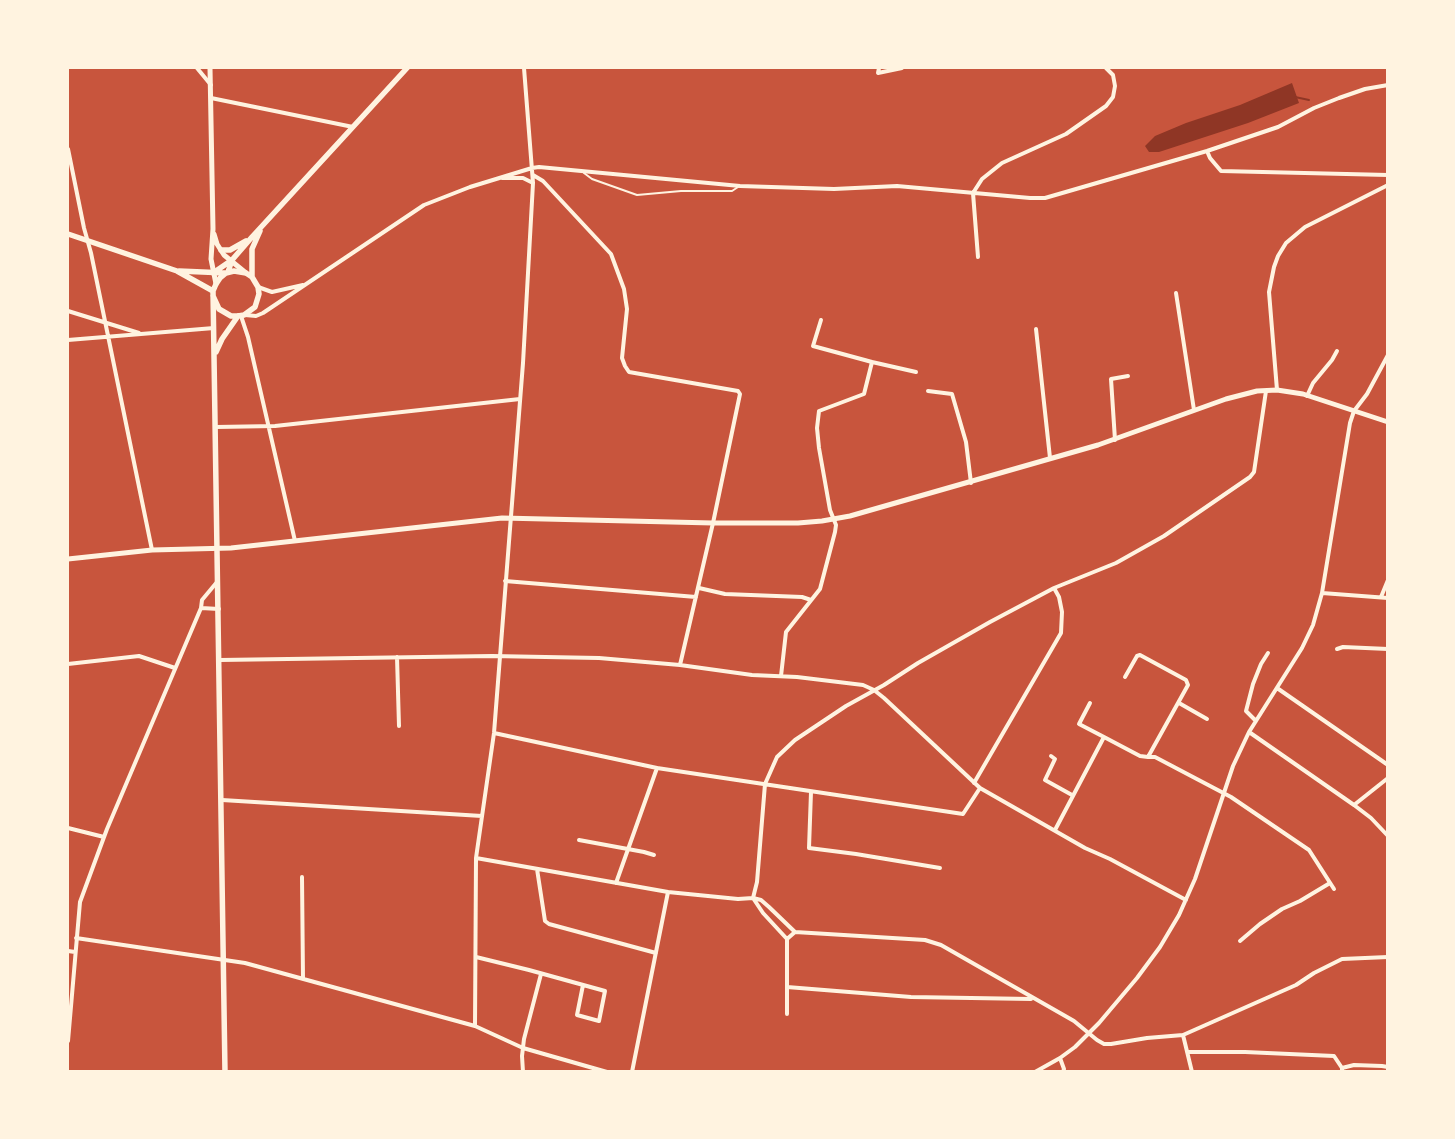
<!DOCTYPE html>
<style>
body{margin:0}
#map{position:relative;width:1455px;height:1139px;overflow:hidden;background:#c8553d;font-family:Overpass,sans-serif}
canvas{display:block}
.frame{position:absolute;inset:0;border:69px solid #fff3e0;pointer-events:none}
</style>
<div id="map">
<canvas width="1455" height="1139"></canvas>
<div class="frame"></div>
</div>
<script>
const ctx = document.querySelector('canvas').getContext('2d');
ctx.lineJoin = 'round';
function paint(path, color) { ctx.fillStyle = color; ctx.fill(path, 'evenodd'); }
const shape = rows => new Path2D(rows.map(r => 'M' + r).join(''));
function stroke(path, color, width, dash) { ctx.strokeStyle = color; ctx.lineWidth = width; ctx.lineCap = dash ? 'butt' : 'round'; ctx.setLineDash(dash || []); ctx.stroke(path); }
paint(shape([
 [1292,83,1299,103,1248,123,1159,152,1149,152,1145,146,1155,136,1186,123,1240,105]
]), '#8f3625');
stroke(shape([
 [1295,97,1309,100]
]), '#8f3625', 2);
stroke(shape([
 [584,173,592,179,637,195,681,191,732,191,738,187]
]), '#fff3e0', 2);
stroke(shape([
 [197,68,211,85],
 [879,68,878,73,902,68],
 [211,98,353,127],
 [68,149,84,228,91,253,152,550],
 [1207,151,1210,158,1221,171,1388,175],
 [533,175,543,181,611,254,624,289,627,309,622,358,625,366,629,372,738,391,740,394,713,523,680,665],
 [502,178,523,178,533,183],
 [973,193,982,179,1002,163,1066,134,1106,106,1113,97,1115,86,1113,75,1106,68],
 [973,193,978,257],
 [258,287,272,292,303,285],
 [1176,293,1194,410],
 [68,311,139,333],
 [245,315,256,316,263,313,424,205,470,187,532,168,539,167,740,186,834,189,897,186,1030,198,1045,198,1207,151,1278,127,1314,108,1339,98,1365,89,1388,85],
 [241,316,248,337,295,541],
 [821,320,813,346,872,362],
 [1036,329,1050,458],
 [68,340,214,328],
 [1277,390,1269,292,1274,267,1278,256,1286,243,1305,227,1388,185],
 [928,391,952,394,966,442,971,483],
 [1307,396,1313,383,1332,360,1337,351],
 [216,427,275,426,520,399],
 [1115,440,1111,379,1128,376],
 [505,581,696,597],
 [699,588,725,594,802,597,811,600],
 [1322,593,1388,598],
 [1381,597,1388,580],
 [201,608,219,609],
 [1337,649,1343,647,1388,649],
 [397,657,399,726],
 [220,660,492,656,599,658,680,665,752,675,797,677,863,685,874,690,884,698,980,788,1085,848,1110,859,1186,900],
 [68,664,139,656,175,668],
 [781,676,786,632,820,589,835,532,836,525,830,510,819,448,817,428,819,411,864,394,872,362,916,372],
 [1277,688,1388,765],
 [1090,703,1079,724,1104,737],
 [1179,703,1207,719],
 [1256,721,1246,711,1253,684,1261,664,1268,653],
 [1249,732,1354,805,1388,778],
 [494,733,657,768,963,814,980,788],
 [1051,756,1055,759,1045,780,1072,795],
 [1148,757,1155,757,1231,797,1309,850,1334,889],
 [974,783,1061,633,1062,612,1059,597,1054,588],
 [811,792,809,848,856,854,940,868],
 [222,800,482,816],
 [1354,805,1371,818,1388,836],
 [68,828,104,837],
 [1055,830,1104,737,1140,756,1148,757,1188,685,1186,680,1140,655,1137,656,1125,677],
 [579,840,644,852,654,855],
 [476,858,668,892],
 [537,869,545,921,549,924,656,953],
 [302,877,303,979],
 [616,883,657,768],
 [753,898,761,900,769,907,795,932],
 [753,898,763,913,787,939],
 [76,938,245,963,475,1026,523,1048,607,1072],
 [787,939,795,932,925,940,941,945,1074,1021,1097,1040,1104,1044,1111,1044,1147,1038,1183,1035,1296,985,1314,973,1342,959,1388,957],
 [1240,941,1260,924,1282,909,1300,901,1330,883],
 [68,951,75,952],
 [476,957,529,970,605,991,599,1021,577,1015,583,985],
 [787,987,911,997,1031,999],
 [787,1014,787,939],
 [475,1026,476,858,494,733,523,363,533,183,524,68],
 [1183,1035,1192,1072],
 [68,1041,80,902,107,829,201,608,202,600,217,582],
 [1187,1052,1245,1052,1334,1056,1342,1068,1342,1072],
 [1060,1058,1064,1069,1063,1072],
 [1342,1068,1354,1065,1382,1066,1388,1067],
 [523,1072,522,1056,524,1039,541,974],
 [632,1072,668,892,738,899,753,898,757,882,765,784,777,757,795,740,846,706,884,685,918,663,990,622,1054,588,1116,563,1164,536,1250,477,1254,472,1266,391],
 [1035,1072,1060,1058,1075,1047,1099,1023,1137,978,1160,947,1179,915,1195,879,1233,766,1249,732,1302,648,1313,625,1322,593,1350,423,1354,411,1367,394,1388,355]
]), '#fff3e0', 4);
stroke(shape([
 [210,68,213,229,211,259,216,284],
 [214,234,217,244,224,255,246,273],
 [68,559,152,550,231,548,502,518,713,523,798,523,822,521,850,516,1098,445,1226,399,1257,391,1277,390,1303,394,1388,422]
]), '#fff3e0', 5);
stroke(shape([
 [68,234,177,271,213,291],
 [221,250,230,250,246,241],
 [179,271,226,273],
 [228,272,232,260,252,237,407,68],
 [213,273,232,260],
 [252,277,252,249,260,231],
 [213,296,219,309,231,316,238,316,244,315,255,307,259,294,258,287,252,277,246,273,234,271,226,273,220,278,216,284,213,291,225,1072],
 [216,352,222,339,238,316]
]), '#fff3e0', 5.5);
</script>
